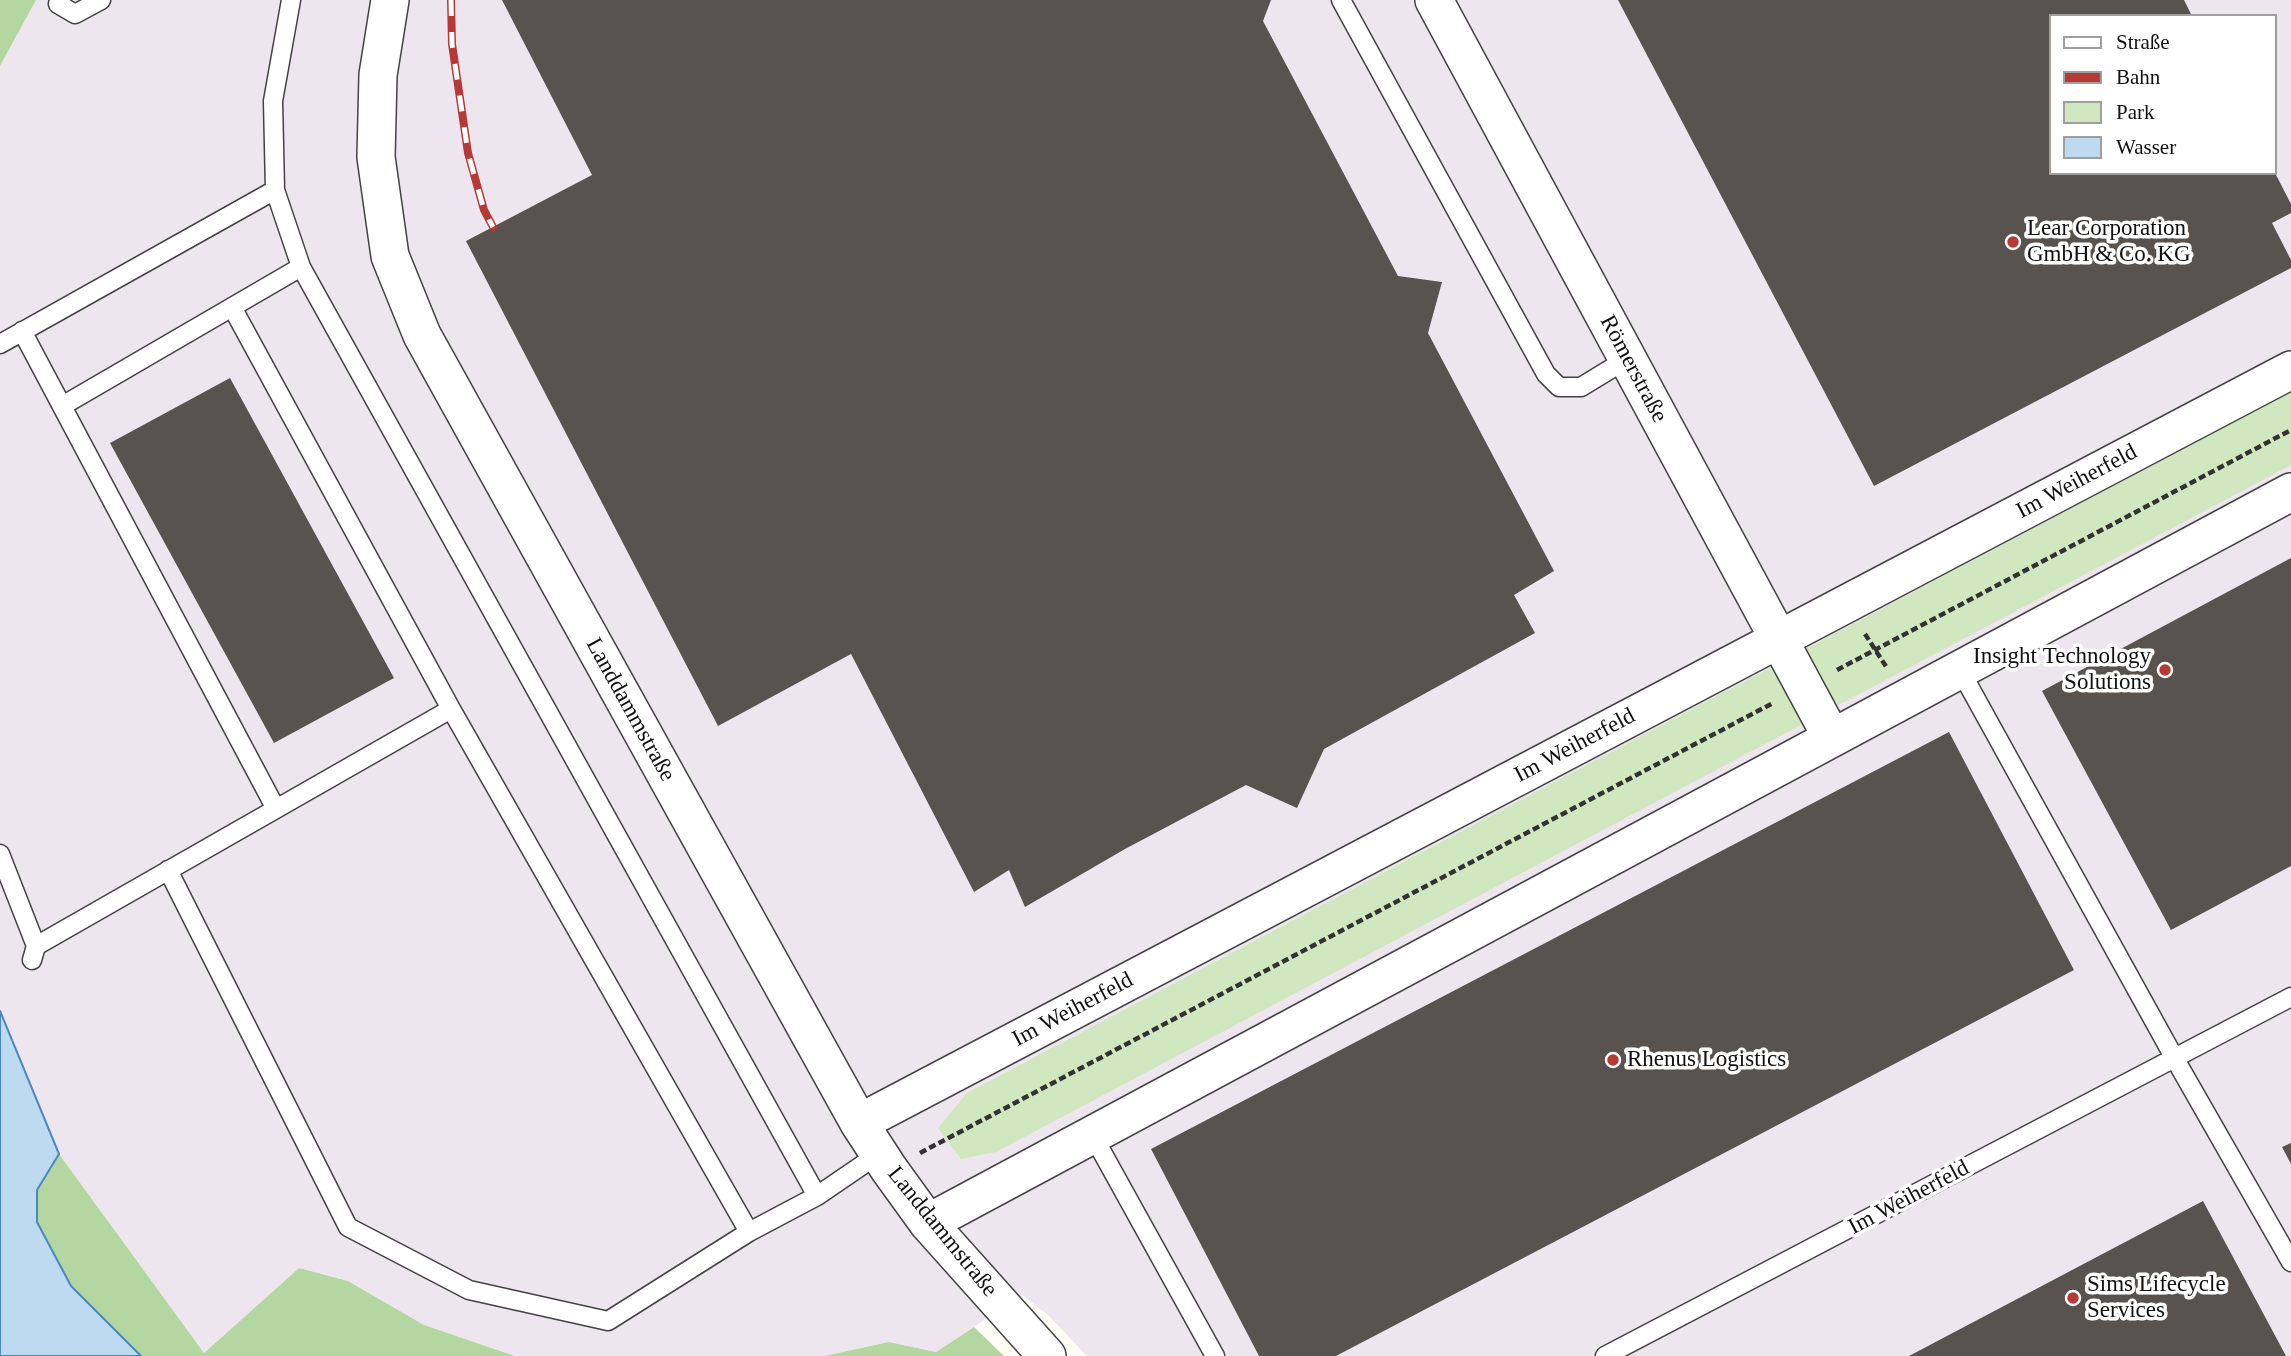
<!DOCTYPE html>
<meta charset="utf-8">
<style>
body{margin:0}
#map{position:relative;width:2291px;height:1356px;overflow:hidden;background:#fefdf5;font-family:"Times New Roman",serif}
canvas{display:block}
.legend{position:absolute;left:2049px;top:14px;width:228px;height:161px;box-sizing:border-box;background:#fff;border:2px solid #9f9f9f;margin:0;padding:9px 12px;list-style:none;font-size:21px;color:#101010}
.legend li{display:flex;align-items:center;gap:14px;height:35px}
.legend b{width:35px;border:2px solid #9f9f9f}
</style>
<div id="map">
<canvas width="2291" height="1356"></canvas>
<ul class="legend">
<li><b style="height:9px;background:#fff"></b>Straße</li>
<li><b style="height:9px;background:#b53934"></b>Bahn</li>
<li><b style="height:19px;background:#d1e7c0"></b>Park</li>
<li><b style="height:19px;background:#bedaf1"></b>Wasser</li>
</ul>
</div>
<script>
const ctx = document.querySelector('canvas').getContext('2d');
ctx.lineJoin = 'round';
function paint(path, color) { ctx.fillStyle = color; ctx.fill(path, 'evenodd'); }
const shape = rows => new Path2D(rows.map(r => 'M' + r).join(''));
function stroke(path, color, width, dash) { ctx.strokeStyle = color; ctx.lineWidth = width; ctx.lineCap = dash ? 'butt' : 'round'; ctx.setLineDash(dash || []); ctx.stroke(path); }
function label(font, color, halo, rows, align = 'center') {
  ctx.font = font + ' "Times New Roman",serif'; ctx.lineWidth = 7; ctx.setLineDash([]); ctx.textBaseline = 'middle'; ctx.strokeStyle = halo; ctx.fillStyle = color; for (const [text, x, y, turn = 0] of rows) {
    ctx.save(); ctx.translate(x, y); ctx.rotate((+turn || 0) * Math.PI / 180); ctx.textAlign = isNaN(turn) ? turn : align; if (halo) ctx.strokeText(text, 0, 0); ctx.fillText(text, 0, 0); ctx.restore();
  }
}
paint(shape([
 [36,0,2291,0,2291,1356,1087,1356,1048,1315,1022,1295,936,1352,889,1342,824,1356,515,1356,424,1325,348,1281,299,1268,204,1353,59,1154,0,1011,0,66],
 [2051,16,2275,16,2275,173,2051,173]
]), '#eee6ee');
paint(shape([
 [2291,392,2291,465,996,1152,961,1159,938,1128,967,1093]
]), '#d1e7c0');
paint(shape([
 [0,0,36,0,0,66],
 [59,1154,204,1353,299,1268,348,1281,424,1325,515,1356,141,1356,71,1286,37,1222,37,1190],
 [974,1327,1004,1356,824,1356,889,1342,936,1352]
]), '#b4d6a1');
const water = shape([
 [0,1011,59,1154,37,1190,37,1222,71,1286,141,1356,0,1356,0,1011]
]);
paint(water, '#bedaf1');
stroke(water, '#4b88c2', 2);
paint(shape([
 [502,0,1271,0,1263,21,1398,276,1442,282,1428,333,1554,571,1514,595,1535,633,1324,749,1297,808,1246,785,1125,849,1025,907,1009,870,974,892,851,654,718,726,466,241,592,175],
 [1618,0,2184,0,2192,16,2051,16,2051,173,2275,173,2291,204,2291,213,2272,223,2291,260,2291,268,1874,486],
 [230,378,394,678,274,743,110,443],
 [2291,558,2291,866,2171,930,2042,691],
 [1949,732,2074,970,1336,1356,1259,1356,1151,1149],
 [2291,1143,2291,1164,2282,1147],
 [2203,1201,2286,1356,1909,1356]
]), '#58534e');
const service = shape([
 [61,0,58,4,75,14,101,0],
 [291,0,273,101,275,190,301,267,817,1196],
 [1341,0,1546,374,1559,387,1581,387,1627,359],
 [232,307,451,709,749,1232],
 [22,331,276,809],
 [0,344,275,190],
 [62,406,301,267],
 [1960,670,2175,1059,2291,1262],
 [0,854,36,946],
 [168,870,348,1227,469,1290,608,1321,749,1232,817,1196,880,1153],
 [32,960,36,946,451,709],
 [1092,1134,1215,1356],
 [1605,1356,2291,997]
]);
const minor = shape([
 [390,0,378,75,376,157,390,256,422,335,859,1123,889,1169,928,1223,1047,1356],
 [1434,0,1832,738],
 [859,1123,2291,370],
 [928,1223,2291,492]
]);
stroke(service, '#434343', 21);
stroke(minor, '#434343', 40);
stroke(shape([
 [1865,634,1887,668],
 [1837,670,2291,430],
 [920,1153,1773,703]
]), '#323232', 4.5, [7, 3.5]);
stroke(service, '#fff', 18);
stroke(minor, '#fff', 37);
const rail = shape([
 [451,0,452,44,468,153,484,210,493,227]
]);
stroke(rail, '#b53934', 8);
stroke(rail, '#fff', 5, [16]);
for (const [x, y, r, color] of [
 [2013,242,7,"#b53934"],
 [2165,670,7,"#b53934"],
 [1613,1060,7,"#b53934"],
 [2073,1298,7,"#b53934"]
]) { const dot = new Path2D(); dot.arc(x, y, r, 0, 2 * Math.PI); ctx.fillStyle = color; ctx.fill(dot); stroke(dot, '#fff', 2.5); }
label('23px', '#101010', '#fff', [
 ["Lear Corporation",2027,229],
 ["GmbH & Co. KG",2027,255],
 ["Insight Technology",2151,657,"right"],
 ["Solutions",2151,683,"right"],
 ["Rhenus Logistics",1627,1060],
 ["Sims Lifecycle",2087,1285],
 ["Services",2087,1311]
], 'left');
label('23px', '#101010', '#fff', [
 ["Römerstraße",1633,369,62],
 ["Im Weiherfeld",2077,482,-28],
 ["Landdammstraße",630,710,61],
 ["Im Weiherfeld",1575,746,-28],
 ["Im Weiherfeld",1073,1010,-28],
 ["Im Weiherfeld",1909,1198,-28],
 ["Landdammstraße",942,1232,51]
]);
</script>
